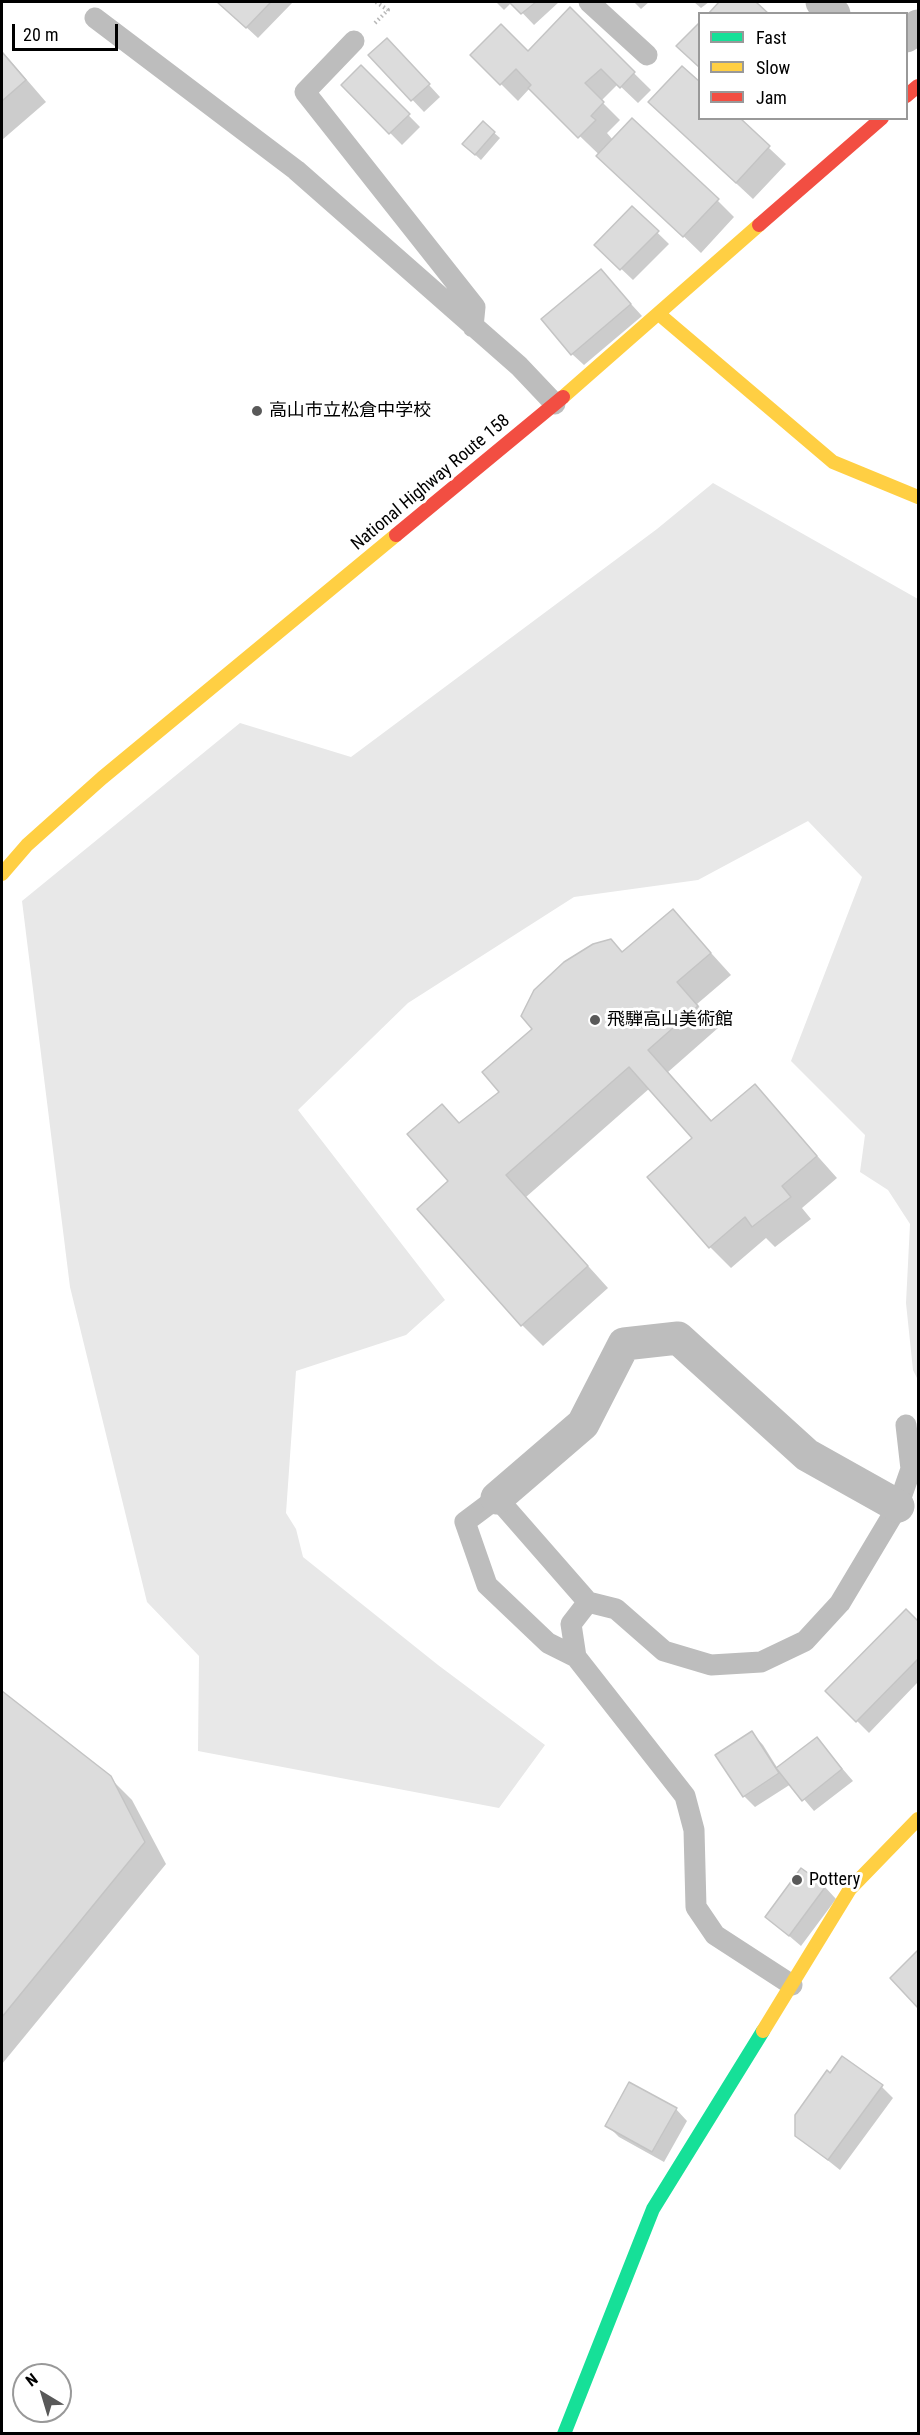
<!DOCTYPE html>
<meta charset="utf-8">
<style>
body{margin:0}
#map{position:relative;width:920px;height:2435px;overflow:hidden;background:#fff;font-family:"Roboto Condensed",sans-serif}
canvas{display:block}
.frame{position:absolute;inset:0;border:3px solid #000;pointer-events:none}
.legend{position:absolute;left:698px;top:12px;width:210px;height:108px;box-sizing:border-box;background:#fff;border:2px solid #999;margin:0;padding:8px 10px;list-style:none;font-size:18px;color:#000}
.legend li{display:flex;align-items:center;gap:12px;height:30px}
.legend b{width:30px;border:2px solid #999}
.north{position:absolute;left:12px;top:2363px;width:60px;height:60px;box-sizing:border-box;background:#fff;border:2px solid #999;border-radius:50%;rotate:322deg;font-size:16px;font-weight:700;line-height:24px;text-align:center;color:#000}
.north::after{content:'';display:block;margin:auto;width:21px;height:27px;background:#595959;clip-path:polygon(50% 0,100% 100%,50% 72%,0 100%)}
.scale{position:absolute;left:12px;top:24px;width:106px;height:27px;box-sizing:border-box;border:3px solid #000;border-top:0;padding-left:8px;font-size:18px;line-height:21px;white-space:nowrap;color:#000;-webkit-text-stroke:4px #fff;paint-order:stroke}
</style>
<div id="map">
<canvas width="920" height="2435"></canvas>
<div class="frame"></div>
<ul class="legend">
<li><b style="height:8px;background:#16e098"></b>Fast</li>
<li><b style="height:8px;background:#ffcf43"></b>Slow</li>
<li><b style="height:8px;background:#f24e42"></b>Jam</li>
</ul>
<div class="north">N</div>
<div class="scale">20 m</div>
</div>
<script>
const ctx = document.querySelector('canvas').getContext('2d');
ctx.lineJoin = 'round';
function paint(path, color) { ctx.fillStyle = color; ctx.fill(path, 'evenodd'); }
const shape = rows => new Path2D(rows.map(r => 'M' + r).join(''));
function stroke(path, color, width, dash) { ctx.strokeStyle = color; ctx.lineWidth = width; ctx.lineCap = dash ? 'butt' : 'round'; ctx.setLineDash(dash || []); ctx.stroke(path); }
function label(font, color, halo, rows, align = 'center') {
  ctx.font = font + ' "Roboto Condensed","Noto Sans JP",sans-serif'; ctx.lineWidth = 6; ctx.setLineDash([]); ctx.textBaseline = 'middle'; ctx.strokeStyle = halo; ctx.fillStyle = color; for (const [text, x, y, turn = 0] of rows) {
    ctx.save(); ctx.translate(x, y); ctx.rotate((+turn || 0) * Math.PI / 180); ctx.textAlign = isNaN(turn) ? turn : align; if (halo) ctx.strokeText(text, 0, 0); ctx.fillText(text, 0, 0); ctx.restore();
  }
}
paint(shape([
 [713,483,918,599,918,1380,913,1370,906,1303,910,1224,888,1190,860,1172,865,1135,791,1061,862,877,808,821,698,880,574,897,408,1003,298,1110,445,1300,406,1335,296,1371,286,1513,296,1529,303,1557,438,1665,545,1745,499,1808,198,1751,199,1656,147,1602,70,1287,22,901,240,723,351,757,657,529]
]), '#e8e8e8');
paint(shape([
 [219,2,293,2,258,38],
 [496,2,559,2,534,25,512,2,504,10],
 [634,2,649,2,641,9],
 [694,2,709,2,701,8],
 [570,10,651,90,638,103,618,84,601,101,620,120,607,133,613,140,717,200,734,217,701,253,530,88,518,101,472,55,528,53],
 [2,51,46,102,2,140],
 [398,51,440,97,424,112,370,55],
 [361,67,420,127,402,145,343,85],
 [737,118,786,164,753,199,667,119],
 [483,123,500,138,481,160,469,149],
 [632,208,669,244,633,280,596,245],
 [601,271,642,316,584,365,572,354],
 [673,911,731,975,697,1004,718,1028,668,1072,713,1122,755,1086,837,1178,802,1208,811,1219,775,1247,766,1238,731,1268,710,1247,694,1138,650,1088,526,1197,608,1288,543,1346,522,1325,450,1181,460,1124,501,1092,623,953],
 [906,1611,918,1623,918,1682,869,1733,827,1691],
 [2,1693,110,1778,132,1800,166,1864,2,2064],
 [752,1733,763,1745,778,1769,817,1739,853,1781,814,1811,791,1784,755,1807,744,1796],
 [825,1887,836,1899,801,1946,767,1917],
 [918,1952,918,2006,892,1978],
 [882,2087,893,2098,840,2170,796,2135],
 [676,2109,687,2121,664,2162,619,2137,607,2125]
]), '#0003');
const building = shape([
 [217,2,271,2,246,28,217,2],
 [509,2,536,2,521,14,509,2],
 [719,2,756,2,769,14,708,14,719,2],
 [570,7,635,72,620,88,601,69,585,83,604,102,591,116,596,120,578,138,528,88,531,85,516,69,500,85,470,55,501,24,528,51,570,7],
 [700,22,700,68,676,46,700,22],
 [387,38,430,84,411,101,368,55,387,38],
 [2,52,26,80,2,101,2,52],
 [361,65,410,114,389,134,341,85,361,65],
 [682,66,700,82,700,118,740,118,770,146,736,183,648,102,682,66],
 [632,118,719,199,683,237,596,156,632,118],
 [483,121,495,132,475,155,462,144,483,121],
 [632,206,659,231,620,270,594,245,632,206],
 [601,269,631,304,571,355,541,319,601,269],
 [673,909,711,953,677,982,698,1006,648,1050,711,1121,755,1084,817,1156,782,1186,791,1197,752,1227,745,1217,709,1248,647,1177,692,1138,629,1067,506,1175,588,1266,521,1326,417,1209,448,1181,407,1134,442,1104,459,1123,499,1092,482,1072,532,1029,521,1016,534,990,564,962,593,944,611,939,622,952,673,909],
 [906,1609,918,1621,918,1659,856,1722,825,1691,906,1609],
 [2,1691,111,1776,145,1842,2,2017,2,1691],
 [752,1731,779,1773,743,1797,715,1755,752,1731],
 [817,1737,842,1769,802,1801,776,1768,817,1737],
 [801,1868,826,1886,789,1936,765,1917,801,1868],
 [918,1950,918,2008,890,1978,918,1950],
 [842,2056,883,2085,828,2160,795,2136,795,2115,827,2070,830,2073,842,2056],
 [629,2082,677,2108,652,2152,605,2126,629,2082]
]);
paint(building, '#dcdcdc');
stroke(building, '#c4c4c4', 1.5);
stroke(shape([
 [375,23,388,10,376,2]
]), '#b8b8b8', 4, [1.5, 3]);
stroke(shape([
 [589,2,647,55],
 [95,18,296,170,519,366,555,404],
 [354,41,305,92,475,307,473,327],
 [576,1657,548,1643,487,1585,465,1522,497,1498,588,1602],
 [792,1985,715,1935,696,1907,694,1830,685,1796,576,1657,571,1624,588,1602,616,1609,664,1651,711,1665,761,1662,805,1641,840,1603,898,1506,911,1469,906,1425]
]), '#bdbdbd', 21);
stroke(shape([
 [822,2,834,14],
 [906,36,918,26],
 [497,1498,583,1424,624,1344,678,1338,807,1455,898,1506]
]), '#bdbdbd', 33);
stroke(shape([
 [564,2434,653,2209,763,2031]
]), '#16e098', 14);
stroke(shape([
 [660,315,833,462,918,497],
 [563,397,759,225],
 [2,874,27,845,102,778,396,535],
 [763,2031,850,1889,918,1819]
]), '#ffcf43', 14);
stroke(shape([
 [906,96,918,86],
 [759,225,882,118],
 [396,535,563,397]
]), '#f24e42', 14);
for (const [x, y, r, color] of [
 [257,411,6,"#595959"],
 [595,1020,6,"#595959"],
 [797,1880,6,"#595959"]
]) { const dot = new Path2D(); dot.arc(x, y, r, 0, 2 * Math.PI); ctx.fillStyle = color; ctx.fill(dot); stroke(dot, '#fff', 2); }
label('18px', '#000', '#fff', [
 ["高山市立松倉中学校",269,411],
 ["飛騨高山美術館",607,1020],
 ["Pottery",809,1880]
], 'left');
label('18px', '#000', '#fff', [
 ["National Highway Route 158",431,483,-40]
]);
</script>
